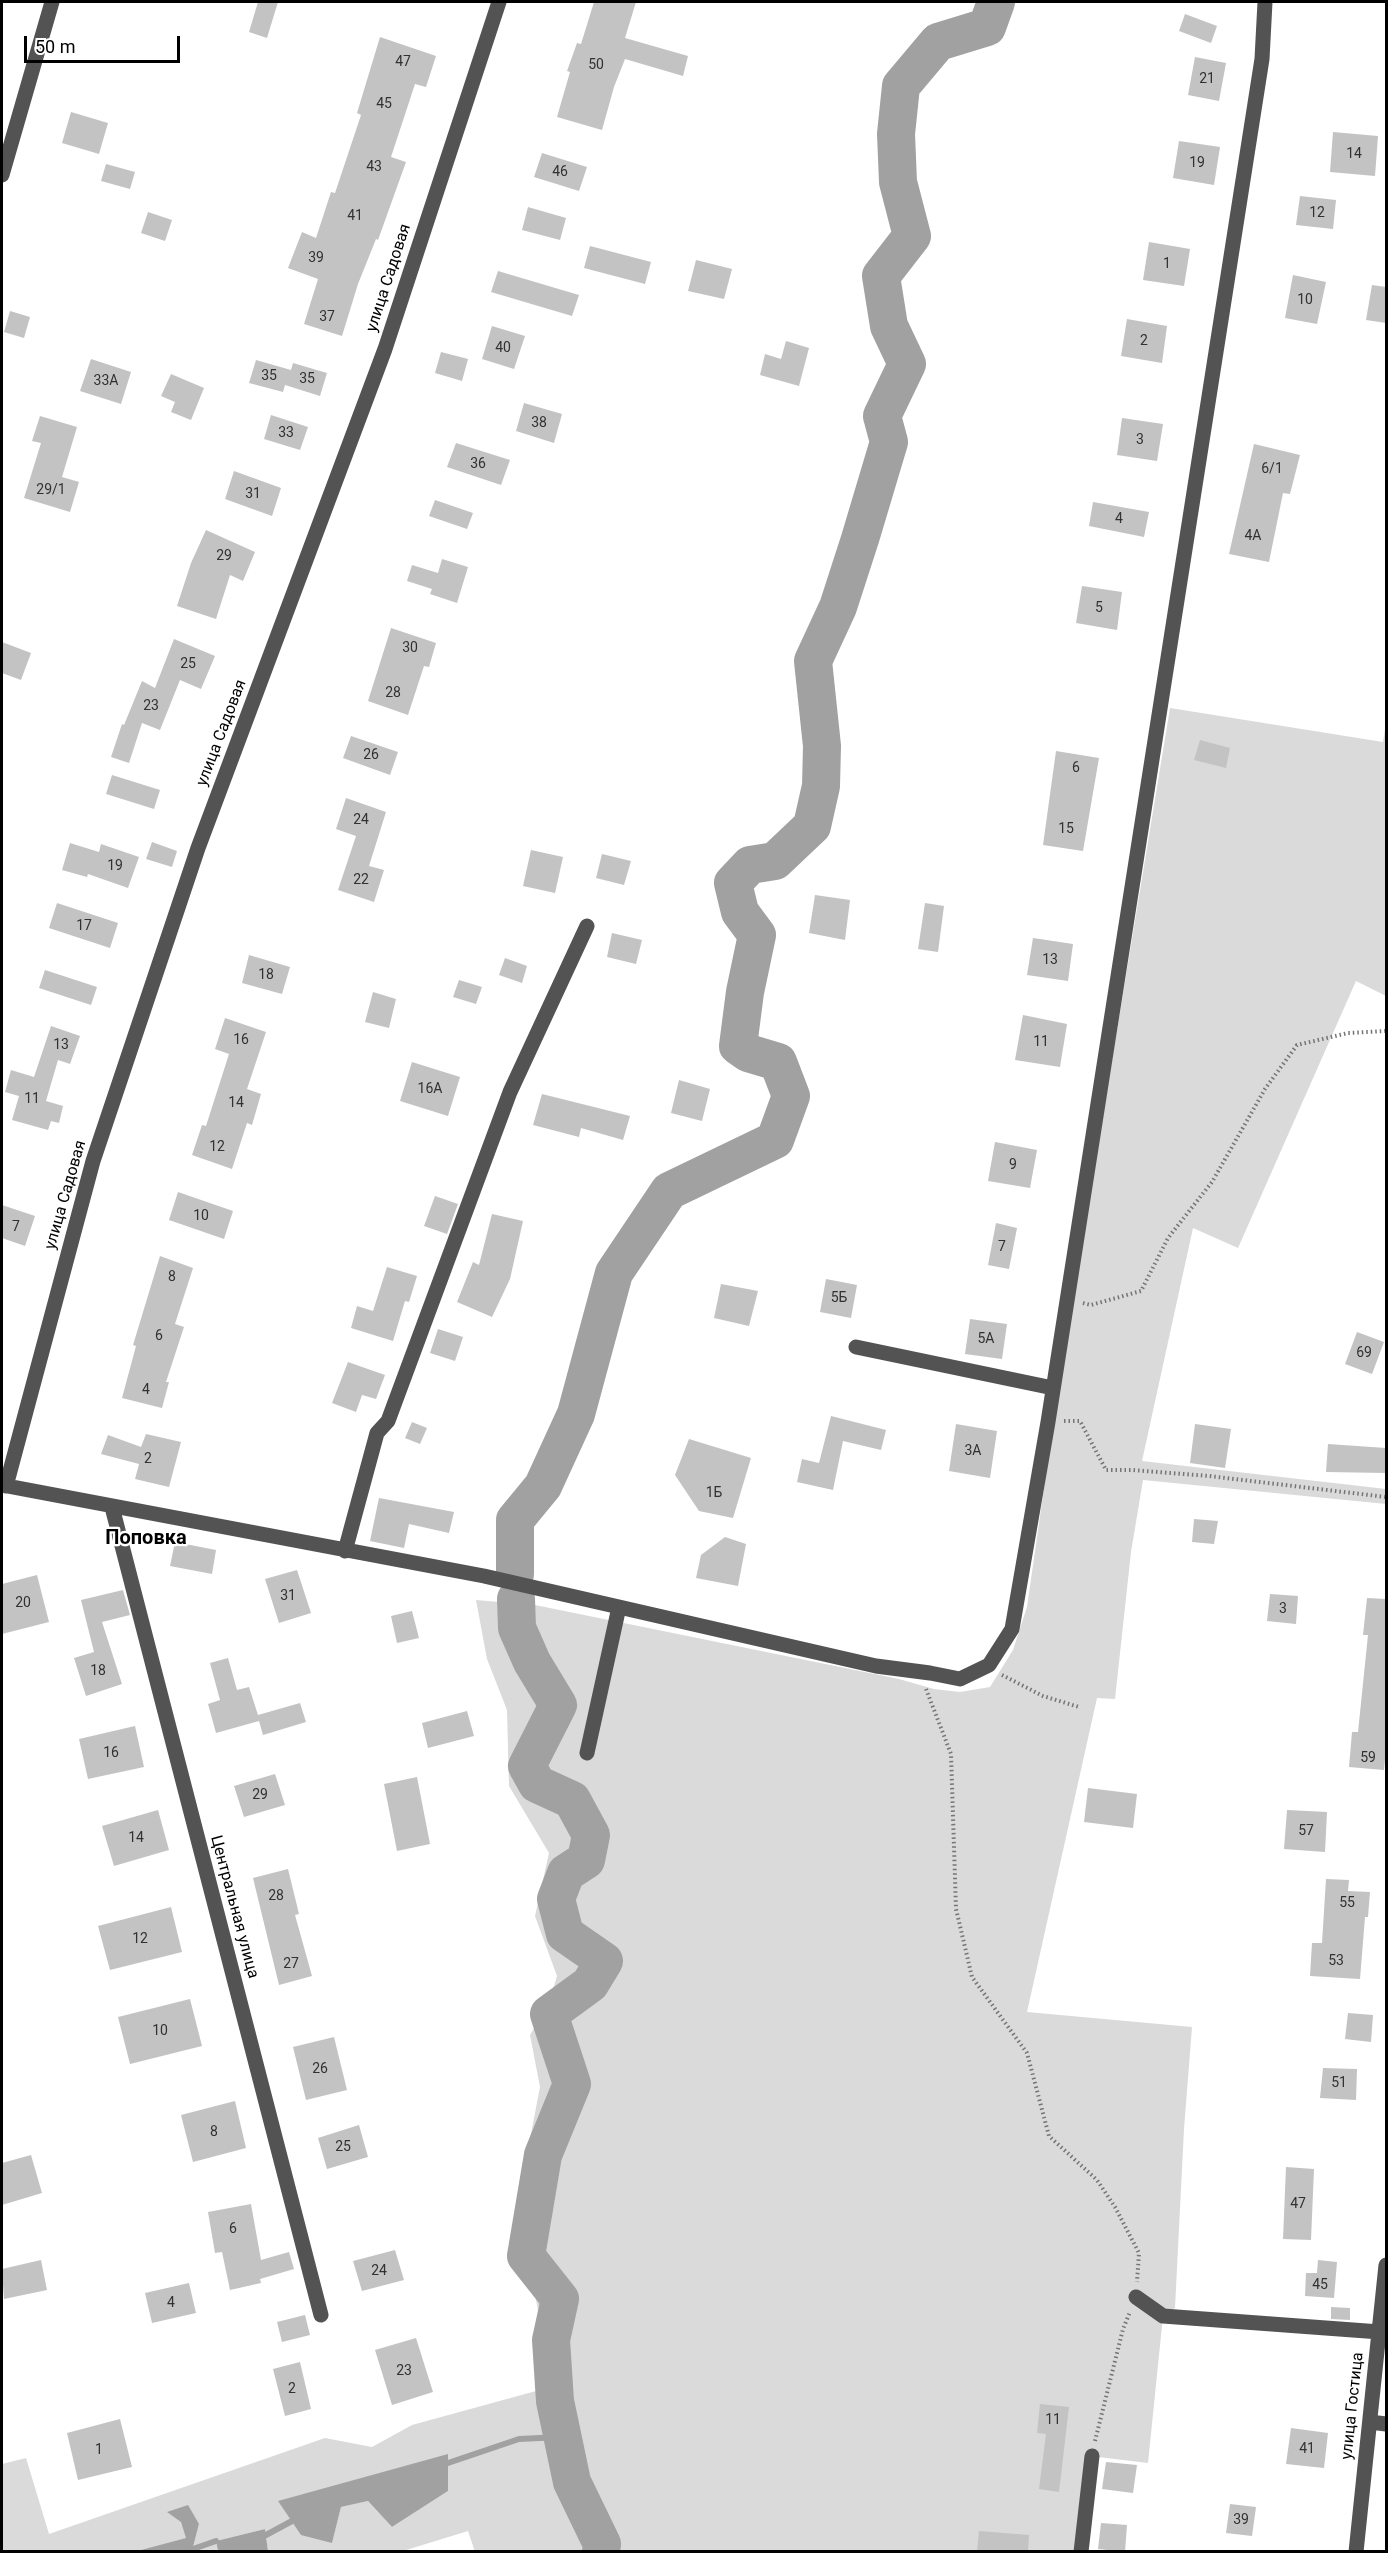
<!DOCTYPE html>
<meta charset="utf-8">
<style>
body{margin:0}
#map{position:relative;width:1388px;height:2553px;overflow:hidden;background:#fff;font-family:Roboto,sans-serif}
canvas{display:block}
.frame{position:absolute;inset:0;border:3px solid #000;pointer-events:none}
.scale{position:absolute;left:24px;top:36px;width:156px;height:27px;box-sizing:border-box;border:3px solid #000;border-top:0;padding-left:8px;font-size:18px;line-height:21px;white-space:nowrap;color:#000;-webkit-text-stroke:4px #fff;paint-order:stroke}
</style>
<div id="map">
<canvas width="1388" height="2553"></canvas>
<div class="frame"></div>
<div class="scale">50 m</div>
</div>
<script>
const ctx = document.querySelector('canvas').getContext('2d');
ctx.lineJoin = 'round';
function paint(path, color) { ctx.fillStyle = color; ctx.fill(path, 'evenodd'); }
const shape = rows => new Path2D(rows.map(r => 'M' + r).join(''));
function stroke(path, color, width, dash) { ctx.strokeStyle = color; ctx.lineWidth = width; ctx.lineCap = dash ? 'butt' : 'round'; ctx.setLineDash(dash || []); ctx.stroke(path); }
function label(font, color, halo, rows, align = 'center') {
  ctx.font = font + ' Roboto,sans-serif'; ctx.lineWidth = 4.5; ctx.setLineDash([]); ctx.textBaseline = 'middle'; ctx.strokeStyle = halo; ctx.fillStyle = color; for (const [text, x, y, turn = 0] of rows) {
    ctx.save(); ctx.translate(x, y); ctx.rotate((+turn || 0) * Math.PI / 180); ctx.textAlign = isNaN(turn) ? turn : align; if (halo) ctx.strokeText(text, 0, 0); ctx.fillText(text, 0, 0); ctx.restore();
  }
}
paint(shape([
 [1170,708,1383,742,1386,723,1386,996,1356,981,1238,1248,1193,1228,1142,1461,1386,1489,1386,1504,1143,1480,1131,1552,1115,1699,1097,1698,1027,2012,1192,2027,1184,2129,1175,2308,1163,2316,1148,2463,1098,2457,1087,2551,475,2552,468,2531,403,2551,268,2552,265,2529,216,2541,218,2551,192,2551,199,2524,181,2522,187,2538,137,2551,3,2551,2,2464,26,2458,49,2534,325,2438,372,2447,412,2425,536,2391,538,2310,521,2227,519,2196,540,2087,530,2035,549,2002,557,1976,535,1916,549,1853,509,1786,507,1710,487,1659,476,1600,535,1605,899,1679,934,1689,960,1692,990,1687,1013,1650,1027,1607,1060,1377],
 [448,2491,392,2527,368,2501,341,2507,332,2542,279,2501]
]), '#dadada');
paint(shape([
 [448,2454,448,2491,392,2527,368,2501,341,2507,332,2543,301,2535,278,2501],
 [188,2505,199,2524,192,2551,137,2551,186,2538,181,2522,167,2512],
 [265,2529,268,2551,218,2551,216,2541]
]), '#a1a1a1');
stroke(shape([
 [448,2463,519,2439,562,2437],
 [266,2535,292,2521],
 [193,2549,216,2541]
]), '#a1a1a1', 6);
stroke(shape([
 [515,1574,515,1520,543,1486,576,1414,614,1273,669,1191,775,1140,791,1096,778,1062,748,1053,738,1046,745,992,757,935,740,912,733,883,750,865,775,861,812,826,821,786,822,746,813,661,838,607,860,539,889,442,882,416,907,364,889,326,881,276,912,236,898,182,896,134,901,86,938,42,987,27,996,2],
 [516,1599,517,1628,532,1662,558,1705,527,1766,537,1784,572,1800,591,1835,586,1860,566,1873,556,1899,565,1934,604,1961,590,1984,549,2014,572,2084,543,2155,526,2256,560,2299,551,2340,555,2401,572,2482,602,2544,601,2552]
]), '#a1a1a1', 38);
paint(shape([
 [258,2,278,2,267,38,249,32],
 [594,2,636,2,625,38,688,56,683,76,625,59,614,87,602,130,557,117,570,72,567,71,577,43,581,44],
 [1185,14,1217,26,1211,43,1179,31],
 [380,37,436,56,426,87,415,84,391,157,406,162,378,240,376,239,358,284,342,336,304,324,318,279,288,268,302,232,316,238,331,192,335,193,361,115,357,113],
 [1195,57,1226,63,1219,101,1188,95],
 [71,112,108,123,99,154,62,143],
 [1333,132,1378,136,1375,176,1330,172],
 [1179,141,1220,147,1214,185,1173,178],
 [542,153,587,167,579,191,534,177],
 [106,164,135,172,130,189,101,181],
 [1300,196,1336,200,1333,229,1296,225],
 [528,207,566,218,560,240,522,230],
 [148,212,172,220,165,241,141,233],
 [1149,242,1190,249,1184,286,1143,280],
 [590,246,651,262,645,284,584,268],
 [696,260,732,269,724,299,688,291],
 [498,271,579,295,572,316,491,292],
 [1293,275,1326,282,1317,324,1285,318],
 [1372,285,1386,287,1386,323,1366,320],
 [10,311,30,317,24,338,4,332],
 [1127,319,1167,326,1162,363,1121,356],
 [492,326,525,336,514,369,482,359],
 [786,341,809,348,799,386,760,375,765,354,781,359],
 [441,352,468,359,462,381,435,373],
 [91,359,131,372,121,404,80,391],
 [256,360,291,370,293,363,327,373,320,396,285,385,283,392,249,383],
 [171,374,204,388,191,420,171,412,175,402,161,396],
 [524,403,562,414,554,443,516,431],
 [271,415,308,427,300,450,264,439],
 [40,416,77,427,62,477,79,482,70,512,24,498,41,443,32,441],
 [1122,418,1163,424,1157,461,1117,455],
 [456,443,510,460,501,485,447,467],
 [1254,444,1300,455,1290,494,1283,493,1269,562,1229,554],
 [234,471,281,488,272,516,225,499],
 [435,500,473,513,467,529,429,516],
 [1093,502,1149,512,1144,537,1089,526],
 [206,530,255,552,243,581,230,575,216,619,177,606,191,563],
 [442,559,468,567,457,603,430,594,432,589,407,581,412,565,438,573],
 [1082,586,1122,592,1117,630,1076,623],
 [391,628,436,643,429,667,424,666,408,715,368,701],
 [174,639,215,656,201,689,180,680,160,730,142,723,129,763,111,757,122,724,124,725,142,681,155,688],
 [2,642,31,653,21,680,2,673],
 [351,736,398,752,390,775,343,758],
 [1200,740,1230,748,1226,768,1194,760],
 [1056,751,1099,758,1083,851,1043,845],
 [112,775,160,790,154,809,106,794],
 [346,798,386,812,369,866,384,870,374,902,338,890,356,836,336,829],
 [152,842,177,851,172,867,146,859],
 [70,843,99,852,101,844,139,857,128,888,88,874,87,877,62,870],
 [531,850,563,857,555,893,523,886],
 [602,854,631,861,624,885,596,878],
 [815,895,850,900,845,940,809,933],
 [57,903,118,923,110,948,49,928],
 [925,903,944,906,938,952,918,949],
 [612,933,642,940,636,964,607,957],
 [1033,938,1073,944,1068,981,1027,975],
 [249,955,290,967,282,994,242,983],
 [505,958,527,966,522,983,499,975],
 [45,970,97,987,91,1005,39,988],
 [459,980,482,987,476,1004,453,997],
 [373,992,396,999,389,1028,365,1022],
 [1023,1015,1067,1024,1060,1067,1015,1060],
 [225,1018,266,1032,247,1089,261,1094,252,1125,247,1123,232,1169,192,1155,202,1125,206,1126,229,1054,215,1049],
 [51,1026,80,1036,70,1064,58,1060,46,1101,63,1106,59,1123,51,1121,48,1130,12,1120,19,1096,5,1092,11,1070,34,1077],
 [412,1062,460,1077,448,1116,400,1101],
 [679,1080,710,1089,702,1121,671,1113],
 [542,1094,630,1116,623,1140,581,1128,579,1137,533,1125],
 [995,1142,1037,1150,1030,1188,988,1181],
 [178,1192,233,1211,224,1239,169,1220],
 [435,1196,458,1204,447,1234,424,1226],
 [2,1205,35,1216,25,1246,2,1238],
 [492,1214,523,1221,510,1279,492,1317,457,1302,473,1262,479,1265],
 [996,1223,1017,1228,1009,1269,988,1265],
 [160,1256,193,1268,175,1324,184,1327,166,1382,169,1382,162,1408,122,1398,136,1346,133,1345],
 [387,1267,417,1276,409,1302,405,1301,393,1341,351,1328,357,1306,373,1311],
 [826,1279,857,1285,851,1318,820,1312],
 [721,1284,758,1291,749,1326,714,1318],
 [970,1319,1007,1324,1002,1359,965,1354],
 [438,1329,463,1337,455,1361,430,1353],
 [1357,1332,1384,1342,1372,1374,1345,1364],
 [348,1362,385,1375,376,1399,362,1395,356,1412,332,1403],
 [831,1416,886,1430,881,1450,843,1441,833,1490,797,1482,802,1459,819,1463],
 [412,1422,427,1428,420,1444,405,1438],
 [956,1424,997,1431,990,1478,949,1471],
 [1195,1424,1231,1429,1225,1468,1190,1463],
 [146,1434,181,1442,169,1487,135,1479,139,1464,101,1454,108,1435,141,1447],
 [689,1439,751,1458,733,1518,699,1511,675,1475],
 [1328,1444,1386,1448,1386,1473,1326,1472],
 [379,1498,454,1512,449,1533,409,1524,404,1548,370,1541],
 [1194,1519,1218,1521,1214,1544,1192,1542],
 [725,1537,746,1544,738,1586,696,1578,701,1555],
 [175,1542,216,1550,212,1574,170,1566],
 [297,1570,311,1613,279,1623,265,1579],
 [37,1575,49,1622,2,1634,2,1584],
 [123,1590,130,1615,102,1622,122,1684,86,1696,74,1658,94,1652,81,1600],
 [1270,1594,1298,1596,1296,1624,1267,1621],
 [1367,1598,1386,1599,1386,1749,1384,1770,1349,1767,1352,1732,1358,1732,1368,1635,1363,1635],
 [412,1611,419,1638,397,1643,391,1616],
 [228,1658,237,1690,249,1687,258,1715,300,1703,306,1722,263,1735,259,1721,216,1733,208,1704,220,1700,210,1663],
 [467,1711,474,1736,428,1748,422,1723],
 [135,1726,144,1767,88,1779,79,1739],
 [275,1774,285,1805,244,1817,234,1786],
 [417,1777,430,1844,397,1851,384,1784],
 [1088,1788,1137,1794,1133,1828,1084,1822],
 [158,1810,169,1850,114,1866,102,1826],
 [1287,1810,1327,1812,1325,1852,1284,1849],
 [288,1869,299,1914,295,1915,312,1976,279,1985,253,1878],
 [1326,1879,1349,1880,1348,1891,1370,1892,1368,1917,1365,1917,1360,1979,1310,1976,1312,1943,1322,1943],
 [171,1907,182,1952,110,1970,98,1926],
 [190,1999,202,2046,130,2064,118,2017],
 [1348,2013,1373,2015,1371,2042,1345,2039],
 [334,2037,347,2090,306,2100,293,2047],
 [1323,2068,1357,2069,1356,2100,1320,2098],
 [235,2101,246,2148,193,2162,181,2115],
 [359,2125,368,2157,327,2169,318,2138],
 [31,2155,42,2193,2,2205,2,2163],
 [1286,2167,1314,2169,1311,2240,1283,2239],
 [251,2204,261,2260,289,2252,294,2269,260,2279,261,2283,230,2290,222,2252,215,2253,208,2212],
 [395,2250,404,2280,362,2291,353,2261],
 [41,2260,47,2290,4,2299,2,2269],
 [1318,2260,1337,2262,1334,2298,1305,2296,1306,2273,1317,2273],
 [189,2283,196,2313,152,2323,145,2293],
 [1331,2307,1350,2308,1350,2320,1331,2319],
 [305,2315,310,2335,282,2342,277,2322],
 [416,2338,433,2392,392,2405,375,2350],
 [300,2362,311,2409,285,2416,273,2369],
 [1040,2404,1069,2407,1059,2492,1039,2489,1046,2434,1037,2433],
 [120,2419,132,2467,78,2480,67,2433],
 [1291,2428,1328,2433,1324,2468,1286,2464],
 [1106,2462,1137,2465,1133,2493,1102,2489],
 [1230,2504,1256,2507,1252,2536,1226,2533],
 [1101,2523,1127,2525,1125,2552,1098,2549],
 [979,2531,1029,2535,1028,2552,977,2552]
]), '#c3c3c3');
stroke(shape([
 [1083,1303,1091,1305,1141,1291,1168,1238,1212,1182,1265,1089,1297,1045,1348,1033,1386,1031],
 [1064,1421,1080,1421,1106,1470,1132,1470,1209,1476,1386,1497],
 [1002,1675,1043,1696,1079,1707],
 [926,1689,951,1754,956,1909,972,1977,1027,2053,1049,2136,1097,2180,1115,2207,1139,2253,1137,2282],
 [1095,2441,1123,2329,1130,2312]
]), '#757575', 4, [1.5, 3]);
stroke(shape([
 [2,175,52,2],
 [856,1347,1053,1388],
 [2,1485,484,1576,876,1666,930,1673,960,1679,989,1665,1012,1629,1048,1422,1262,59,1265,2],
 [6,1486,93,1161,198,848,385,349,499,2],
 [112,1507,321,2315],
 [345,1551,377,1433,388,1421,510,1092,587,926],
 [587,1753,619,1607],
 [1136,2297,1163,2316,1380,2332],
 [1370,2422,1386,2424],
 [1081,2552,1092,2456],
 [1356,2552,1386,2265]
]), '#535353', 15);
label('14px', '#313131', null, [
 ["47",403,62],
 ["50",596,65],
 ["21",1207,79],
 ["45",384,104],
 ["14",1354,154],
 ["19",1197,163],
 ["43",374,167],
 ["46",560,172],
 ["12",1317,213],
 ["41",355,216],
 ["39",316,258],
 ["1",1167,264],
 ["10",1305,300],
 ["37",327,317],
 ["2",1144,341],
 ["40",503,348],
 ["35",269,376],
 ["35",307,379],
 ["33А",106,381],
 ["38",539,423],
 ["33",286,433],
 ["3",1140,440],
 ["36",478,464],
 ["6/1",1272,469],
 ["29/1",51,490],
 ["31",253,494],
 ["4",1119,519],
 ["4А",1253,536],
 ["29",224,556],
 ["5",1099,608],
 ["30",410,648],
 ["25",188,664],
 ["28",393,693],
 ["23",151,706],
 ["26",371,755],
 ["6",1076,768],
 ["24",361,820],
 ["15",1066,829],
 ["19",115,866],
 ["22",361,880],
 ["17",84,926],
 ["13",1050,960],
 ["18",266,975],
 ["16",241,1040],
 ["11",1041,1042],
 ["13",61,1045],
 ["16А",430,1089],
 ["11",32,1099],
 ["14",236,1103],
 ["12",217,1147],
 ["9",1013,1165],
 ["10",201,1216],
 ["7",16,1227],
 ["7",1002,1247],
 ["8",172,1277],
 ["5Б",839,1298],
 ["6",159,1336],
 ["5А",986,1339],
 ["69",1364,1353],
 ["4",146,1390],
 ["3А",973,1451],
 ["2",148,1459],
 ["1Б",714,1493],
 ["31",288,1596],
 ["20",23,1603],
 ["3",1283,1609],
 ["18",98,1671],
 ["16",111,1753],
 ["59",1368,1758],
 ["29",260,1795],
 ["57",1306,1831],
 ["14",136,1838],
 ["28",276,1896],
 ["55",1347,1903],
 ["12",140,1939],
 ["53",1336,1961],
 ["27",291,1964],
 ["10",160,2031],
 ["26",320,2069],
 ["51",1339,2083],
 ["8",214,2132],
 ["25",343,2147],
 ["47",1298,2204],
 ["6",233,2229],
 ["24",379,2271],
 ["45",1320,2285],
 ["4",171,2303],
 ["23",404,2371],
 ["2",292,2389],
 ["11",1053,2420],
 ["41",1307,2449],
 ["1",99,2450],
 ["39",1241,2520]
]);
label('16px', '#000', '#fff', [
 ["улица Садовая",389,278,-72],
 ["улица Садовая",222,733,-69],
 ["улица Садовая",66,1195,-74],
 ["Центральная улица",234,1907,75],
 ["улица Гостица",1353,2406,-84]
]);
label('bold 20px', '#000', '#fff', [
 ["Поповка",146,1539]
]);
</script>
